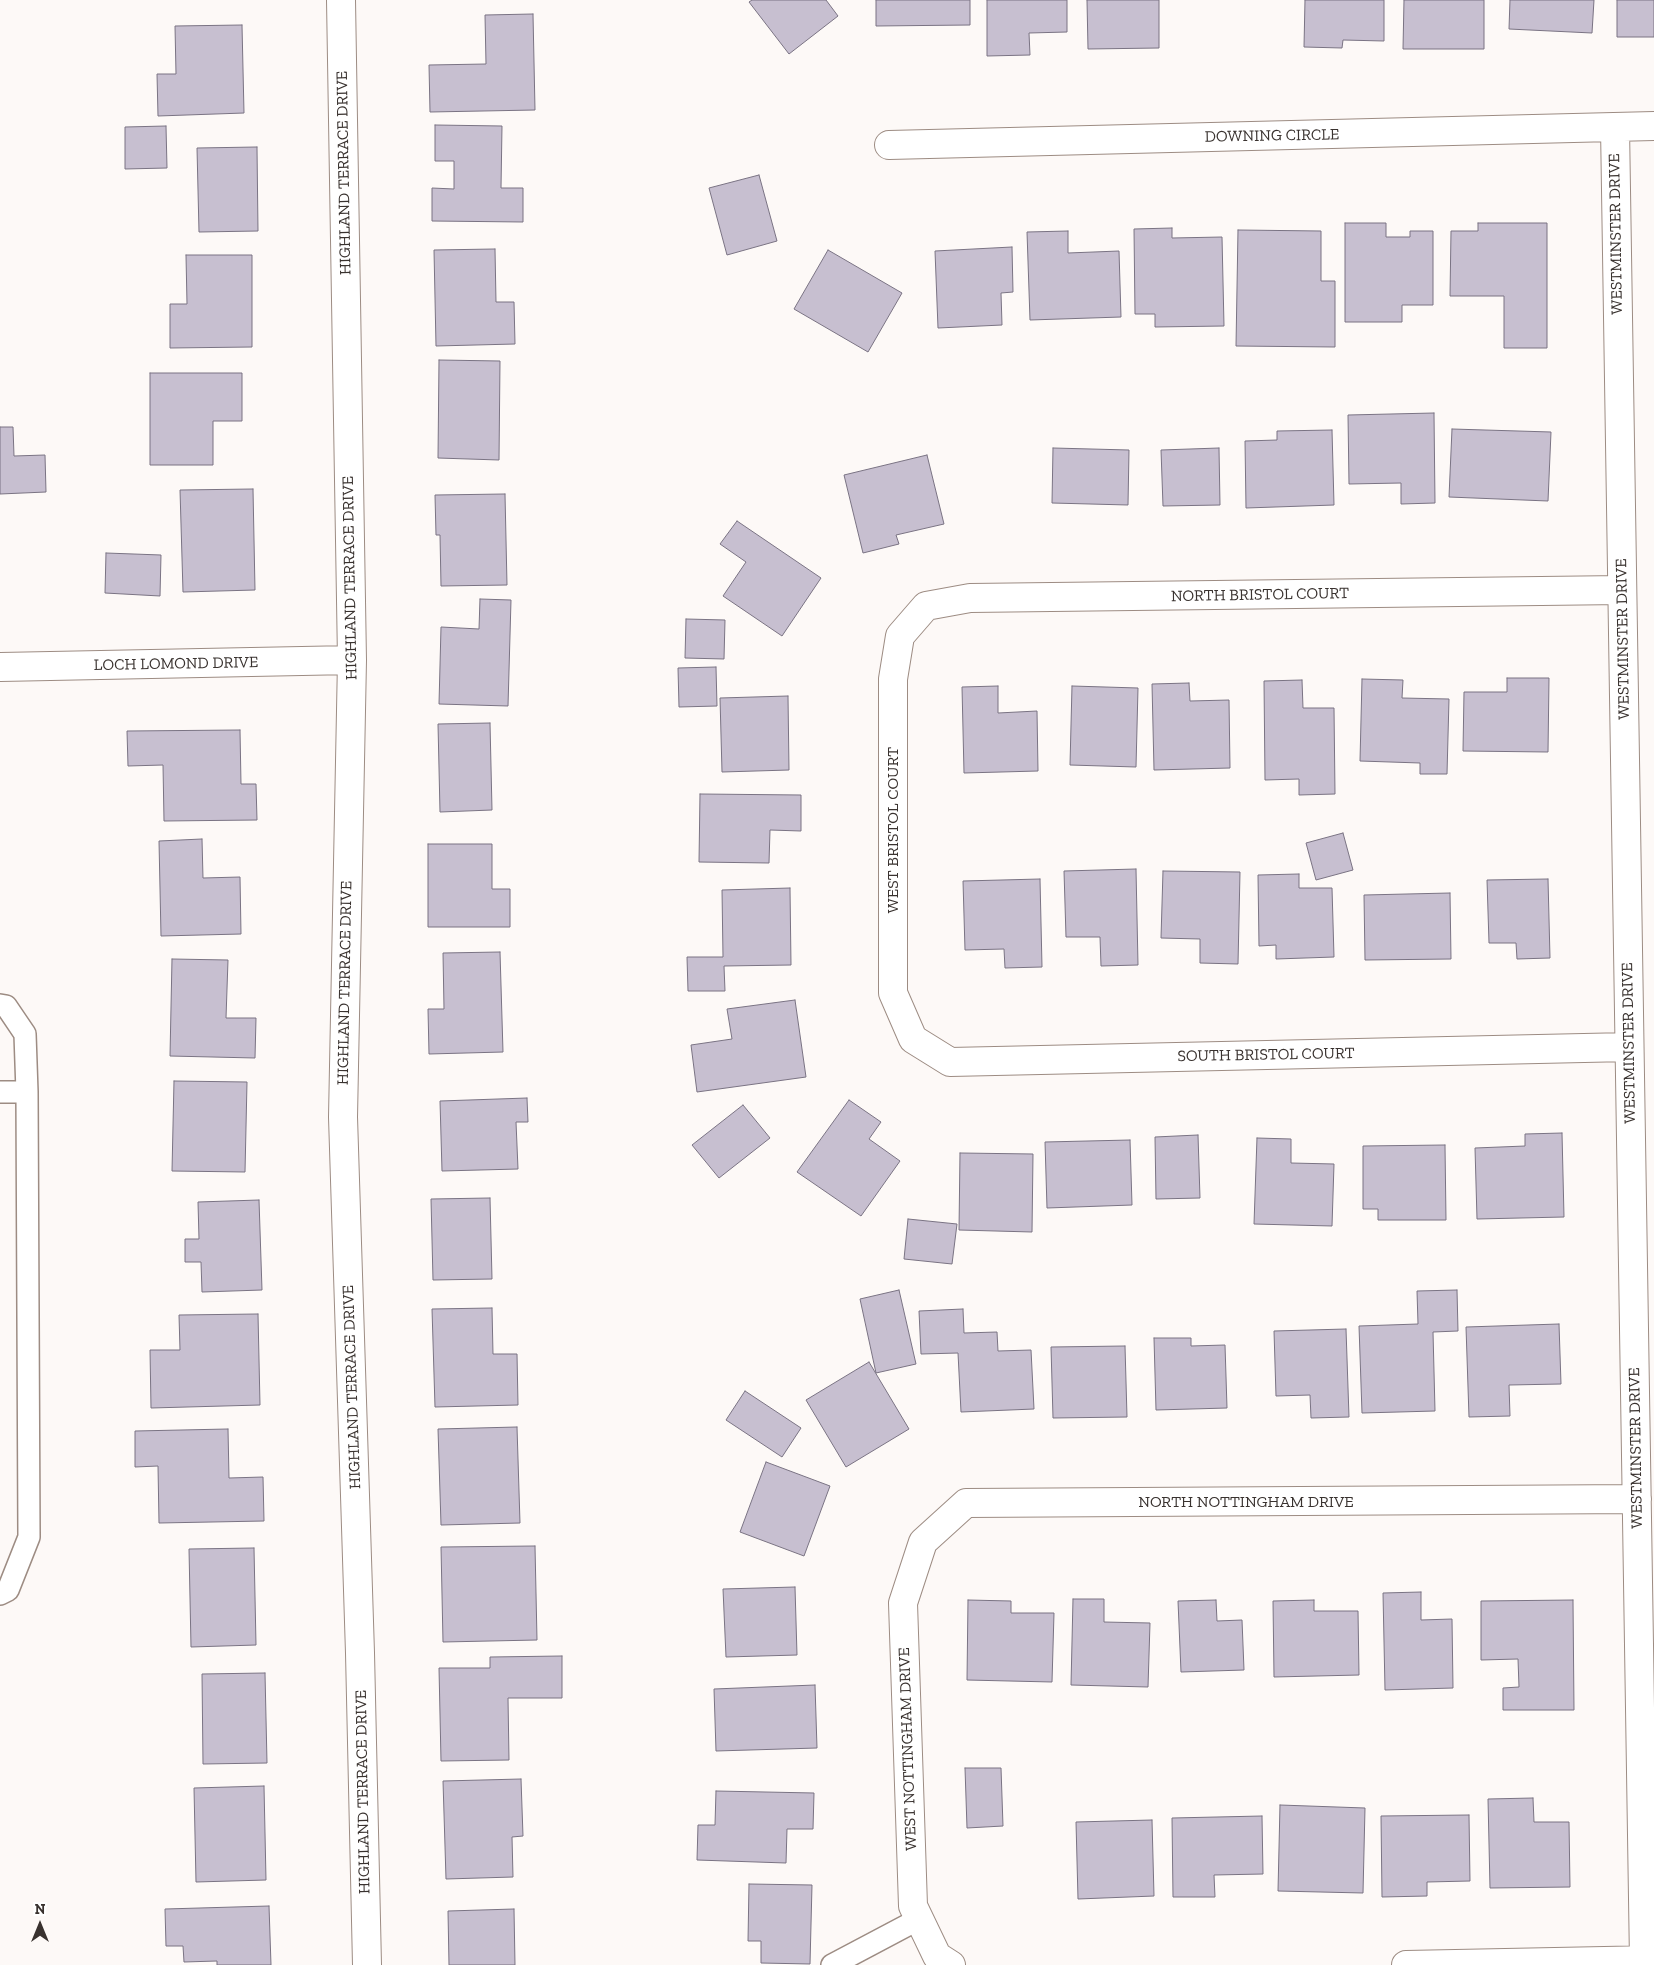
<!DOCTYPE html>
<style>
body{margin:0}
#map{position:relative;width:1654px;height:1965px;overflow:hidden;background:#fdf9f7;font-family:"Zilla Slab",serif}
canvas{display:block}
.north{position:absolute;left:15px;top:1900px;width:50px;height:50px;-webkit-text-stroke:4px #fff;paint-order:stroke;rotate:0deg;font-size:14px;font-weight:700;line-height:20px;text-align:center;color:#39322f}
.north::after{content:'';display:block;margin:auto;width:18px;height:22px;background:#39322f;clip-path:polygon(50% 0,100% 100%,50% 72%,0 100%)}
</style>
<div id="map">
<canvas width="1654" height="1965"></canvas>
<div class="north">N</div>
</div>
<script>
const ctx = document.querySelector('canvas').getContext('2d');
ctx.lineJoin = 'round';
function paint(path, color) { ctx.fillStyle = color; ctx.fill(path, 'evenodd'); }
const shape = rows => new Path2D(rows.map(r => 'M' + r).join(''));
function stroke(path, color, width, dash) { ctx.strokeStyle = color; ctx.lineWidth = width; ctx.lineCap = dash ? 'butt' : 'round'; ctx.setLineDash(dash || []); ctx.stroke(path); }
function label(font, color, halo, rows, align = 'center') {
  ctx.font = font + ' "Zilla Slab",serif'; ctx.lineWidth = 4.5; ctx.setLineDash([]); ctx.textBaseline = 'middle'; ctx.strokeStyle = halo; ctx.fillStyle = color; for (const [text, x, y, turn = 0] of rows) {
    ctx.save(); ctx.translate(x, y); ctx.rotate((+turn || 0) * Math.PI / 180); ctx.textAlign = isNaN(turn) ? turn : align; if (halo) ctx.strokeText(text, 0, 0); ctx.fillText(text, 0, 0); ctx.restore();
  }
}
const building = shape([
 [752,0,826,0,838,16,789,54,749,2,752,0],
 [876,0,970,0,970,25,876,26,876,0],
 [987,0,1067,0,1067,32,1029,33,1030,55,987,56,987,0],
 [1087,0,1159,0,1159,48,1088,49,1087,0],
 [1305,0,1384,0,1384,41,1343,40,1342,48,1304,47,1305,0],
 [1404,0,1484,0,1484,49,1403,49,1404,0],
 [1510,0,1594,0,1592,33,1509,29,1510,0],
 [1617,0,1654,0,1654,37,1617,37,1617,0],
 [533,14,535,110,430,112,429,65,486,64,485,15,533,14],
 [242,25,244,113,158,116,157,74,176,74,175,26,242,25],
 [435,125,502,126,501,188,523,188,523,222,432,221,432,188,454,189,454,161,435,161,435,125],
 [166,126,167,168,125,169,125,127,166,126],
 [257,147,258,231,199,232,197,148,257,147],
 [759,175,777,241,727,255,709,188,759,175],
 [1345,223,1386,223,1386,237,1410,237,1410,231,1433,231,1433,305,1402,305,1402,322,1345,322,1345,223],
 [1478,223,1547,223,1547,348,1504,348,1504,296,1450,296,1451,231,1478,231,1478,223],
 [1172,228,1172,238,1222,237,1224,326,1155,327,1155,314,1135,314,1134,229,1172,228],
 [1238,230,1321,231,1321,281,1335,281,1335,347,1236,346,1238,230],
 [1068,231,1068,253,1119,251,1121,317,1030,320,1027,232,1068,231],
 [1012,247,1013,292,1001,293,1002,325,938,328,935,251,1012,247],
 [495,249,496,302,514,302,515,344,436,346,434,250,495,249],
 [828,250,902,293,868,352,794,309,828,250],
 [186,255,252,255,252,347,170,348,170,304,187,304,186,255],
 [439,360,500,361,499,460,438,458,439,360],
 [150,373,242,373,242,421,213,421,213,465,150,465,150,373],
 [1434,413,1435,503,1401,504,1401,483,1349,484,1348,415,1434,413],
 [0,427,13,427,14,456,45,455,46,492,0,494,0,427],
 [1452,429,1551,432,1548,501,1449,497,1452,429],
 [1332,430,1334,505,1246,508,1245,441,1277,440,1277,431,1332,430],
 [1053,448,1129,450,1128,505,1052,503,1053,448],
 [1219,448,1220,505,1163,506,1161,450,1219,448],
 [927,455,944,524,896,535,899,544,863,553,844,475,927,455],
 [253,489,255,590,183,592,180,490,253,489],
 [505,494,507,585,441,586,440,535,436,535,435,495,505,494],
 [737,521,821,578,782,636,723,596,746,562,720,544,737,521],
 [106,553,161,555,160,596,105,593,106,553],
 [480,599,511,600,508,706,439,704,441,627,479,629,480,599],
 [686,619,725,620,724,659,685,658,686,619],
 [716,667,717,706,679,707,678,668,716,667],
 [1507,678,1549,678,1548,752,1463,751,1464,692,1507,692,1507,678],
 [1362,679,1403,680,1402,698,1449,699,1447,774,1420,774,1420,763,1360,761,1362,679],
 [1302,680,1303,708,1334,708,1335,794,1299,795,1299,779,1265,780,1264,681,1302,680],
 [1189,683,1190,701,1229,700,1230,768,1154,770,1152,684,1189,683],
 [998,686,998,713,1037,711,1038,771,964,773,962,687,998,686],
 [1072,686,1138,688,1136,767,1070,765,1072,686],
 [788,696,789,770,722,772,720,698,788,696],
 [490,723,492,810,440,812,438,724,490,723],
 [240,730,241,784,256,784,257,820,164,821,163,765,128,766,127,731,240,730],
 [700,794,801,795,801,831,770,830,769,863,699,862,700,794],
 [1343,833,1353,870,1316,880,1306,843,1343,833],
 [202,839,203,878,240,877,241,934,161,936,159,841,202,839],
 [428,844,492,844,492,889,510,889,510,927,428,927,428,844],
 [1136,869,1138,965,1101,966,1100,937,1066,937,1064,871,1136,869],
 [1163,871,1240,872,1238,964,1200,963,1200,939,1161,938,1163,871],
 [1299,874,1299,888,1332,888,1334,957,1276,959,1276,945,1259,946,1258,875,1299,874],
 [1040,879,1042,967,1005,968,1004,949,965,950,963,881,1040,879],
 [1548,879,1550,958,1517,959,1516,943,1489,943,1487,880,1548,879],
 [790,888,791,965,724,966,725,991,688,991,687,957,723,957,722,890,790,888],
 [1450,893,1451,959,1365,960,1364,895,1450,893],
 [500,952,503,1052,429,1054,428,1009,444,1009,443,953,500,952],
 [172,959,228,960,226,1018,256,1018,255,1058,170,1056,172,959],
 [795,1000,806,1077,697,1092,691,1045,732,1039,727,1009,795,1000],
 [174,1081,247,1082,245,1172,172,1171,174,1081],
 [527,1098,528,1122,516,1122,518,1169,442,1171,440,1101,527,1098],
 [849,1100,881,1122,869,1139,900,1161,861,1216,797,1172,849,1100],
 [743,1105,770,1138,719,1178,692,1145,743,1105],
 [1562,1133,1564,1217,1477,1219,1475,1148,1525,1146,1525,1134,1562,1133],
 [1198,1135,1200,1198,1156,1199,1155,1137,1198,1135],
 [1257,1138,1291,1139,1291,1163,1334,1164,1332,1226,1254,1224,1257,1138],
 [1130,1140,1132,1205,1047,1208,1045,1142,1130,1140],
 [1445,1145,1446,1220,1378,1220,1378,1209,1363,1209,1363,1146,1445,1145],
 [960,1153,1033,1154,1032,1232,959,1230,960,1153],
 [490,1198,492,1279,433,1280,431,1199,490,1198],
 [259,1200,262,1290,202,1292,201,1262,185,1262,185,1239,199,1239,198,1202,259,1200],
 [908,1219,957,1224,952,1264,904,1259,908,1219],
 [899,1290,916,1364,876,1373,860,1299,899,1290],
 [1457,1290,1458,1331,1433,1332,1435,1411,1362,1413,1359,1326,1418,1324,1417,1291,1457,1290],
 [492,1308,493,1354,517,1354,518,1405,435,1407,432,1309,492,1308],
 [963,1309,964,1333,997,1332,998,1351,1031,1350,1034,1409,961,1412,958,1353,921,1354,919,1311,963,1309],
 [258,1314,260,1405,151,1408,150,1350,180,1350,179,1315,258,1314],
 [1559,1324,1561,1384,1509,1385,1510,1416,1469,1417,1466,1327,1559,1324],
 [1346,1329,1349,1417,1311,1418,1310,1395,1276,1396,1274,1331,1346,1329],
 [1154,1338,1191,1338,1191,1346,1225,1345,1227,1408,1156,1410,1154,1338],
 [1125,1346,1127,1417,1053,1418,1051,1347,1125,1346],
 [869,1362,909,1429,846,1467,806,1400,869,1362],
 [745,1391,801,1428,782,1457,726,1420,745,1391],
 [517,1427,520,1523,441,1525,438,1429,517,1427],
 [228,1429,229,1478,263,1477,264,1521,159,1523,158,1466,135,1467,135,1431,228,1429],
 [766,1462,830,1486,804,1556,740,1532,766,1462],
 [535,1546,537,1640,443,1642,441,1547,535,1546],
 [254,1548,256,1645,191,1647,189,1549,254,1548],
 [795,1587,797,1655,726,1657,723,1589,795,1587],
 [1421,1592,1421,1620,1452,1619,1453,1688,1385,1690,1383,1593,1421,1592],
 [1073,1599,1104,1599,1104,1622,1150,1623,1148,1687,1071,1685,1073,1599],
 [968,1600,1011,1601,1011,1613,1054,1613,1052,1682,967,1680,968,1600],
 [1216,1600,1217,1621,1242,1620,1244,1670,1181,1672,1178,1601,1216,1600],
 [1314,1600,1314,1611,1358,1611,1359,1675,1274,1677,1273,1601,1314,1600],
 [1573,1600,1574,1710,1503,1710,1503,1688,1519,1687,1518,1659,1481,1660,1481,1601,1573,1600],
 [562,1656,562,1698,508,1698,509,1760,441,1761,439,1668,490,1668,490,1657,562,1656],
 [265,1673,267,1763,203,1764,202,1674,265,1673],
 [815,1685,817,1748,716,1751,714,1689,815,1685],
 [965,1768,1001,1768,1003,1826,967,1828,965,1768],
 [521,1779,523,1836,512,1837,513,1877,446,1879,443,1781,521,1779],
 [264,1786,266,1880,196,1882,194,1788,264,1786],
 [716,1791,814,1793,813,1829,787,1829,786,1863,697,1860,698,1825,715,1825,716,1791],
 [1533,1798,1534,1822,1569,1822,1570,1887,1490,1888,1488,1799,1533,1798],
 [1280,1805,1365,1808,1363,1893,1278,1891,1280,1805],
 [1469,1815,1470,1881,1427,1882,1427,1896,1382,1897,1381,1816,1469,1815],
 [1262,1816,1263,1874,1214,1875,1215,1897,1173,1897,1172,1818,1262,1816],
 [1152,1820,1154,1896,1078,1899,1076,1822,1152,1820],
 [749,1884,812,1885,810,1964,761,1963,761,1941,748,1941,749,1884],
 [269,1906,271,1965,217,1965,217,1961,184,1962,183,1946,166,1946,165,1909,269,1906],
 [514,1909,515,1965,449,1965,448,1911,514,1909]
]);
paint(building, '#c7bfd0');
stroke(building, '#7a7383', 1);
const service = shape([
 [0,1005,6,1006,25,1034,27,1092,29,1537,8,1590,0,1594],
 [0,1092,27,1092],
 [832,1965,919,1919]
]);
const minor = shape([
 [341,0,352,660,343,1117,360,1653,367,1965],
 [1615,127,1644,1960],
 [889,145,1654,126],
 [1622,590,970,598,926,606,900,636,893,679,893,993,913,1039,950,1062,1629,1047],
 [0,667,352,660],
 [951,1965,937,1956,913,1906,903,1603,923,1542,966,1503,1637,1499],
 [1406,1965,1654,1960]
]);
stroke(service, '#9d8c83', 24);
stroke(minor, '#9d8c83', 30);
stroke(service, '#fff', 21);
stroke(minor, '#fff', 28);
label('16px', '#39322f', '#fff', [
 ["DOWNING CIRCLE",1272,136,-1],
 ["HIGHLAND TERRACE DRIVE",344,173,-91],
 ["WESTMINSTER DRIVE",1616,234,-91],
 ["HIGHLAND TERRACE DRIVE",350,578,-91],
 ["NORTH BRISTOL COURT",1260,595,-1],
 ["WESTMINSTER DRIVE",1623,639,-91],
 ["LOCH LOMOND DRIVE",176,664,-1],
 ["WEST BRISTOL COURT",893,830,-90],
 ["HIGHLAND TERRACE DRIVE",345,983,-89],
 ["WESTMINSTER DRIVE",1629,1043,-91],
 ["SOUTH BRISTOL COURT",1266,1055,-1],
 ["HIGHLAND TERRACE DRIVE",352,1387,-92],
 ["WESTMINSTER DRIVE",1636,1448,-91],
 ["NORTH NOTTINGHAM DRIVE",1246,1502],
 ["WEST NOTTINGHAM DRIVE",908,1749,-92],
 ["HIGHLAND TERRACE DRIVE",363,1792,-91]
]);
</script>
